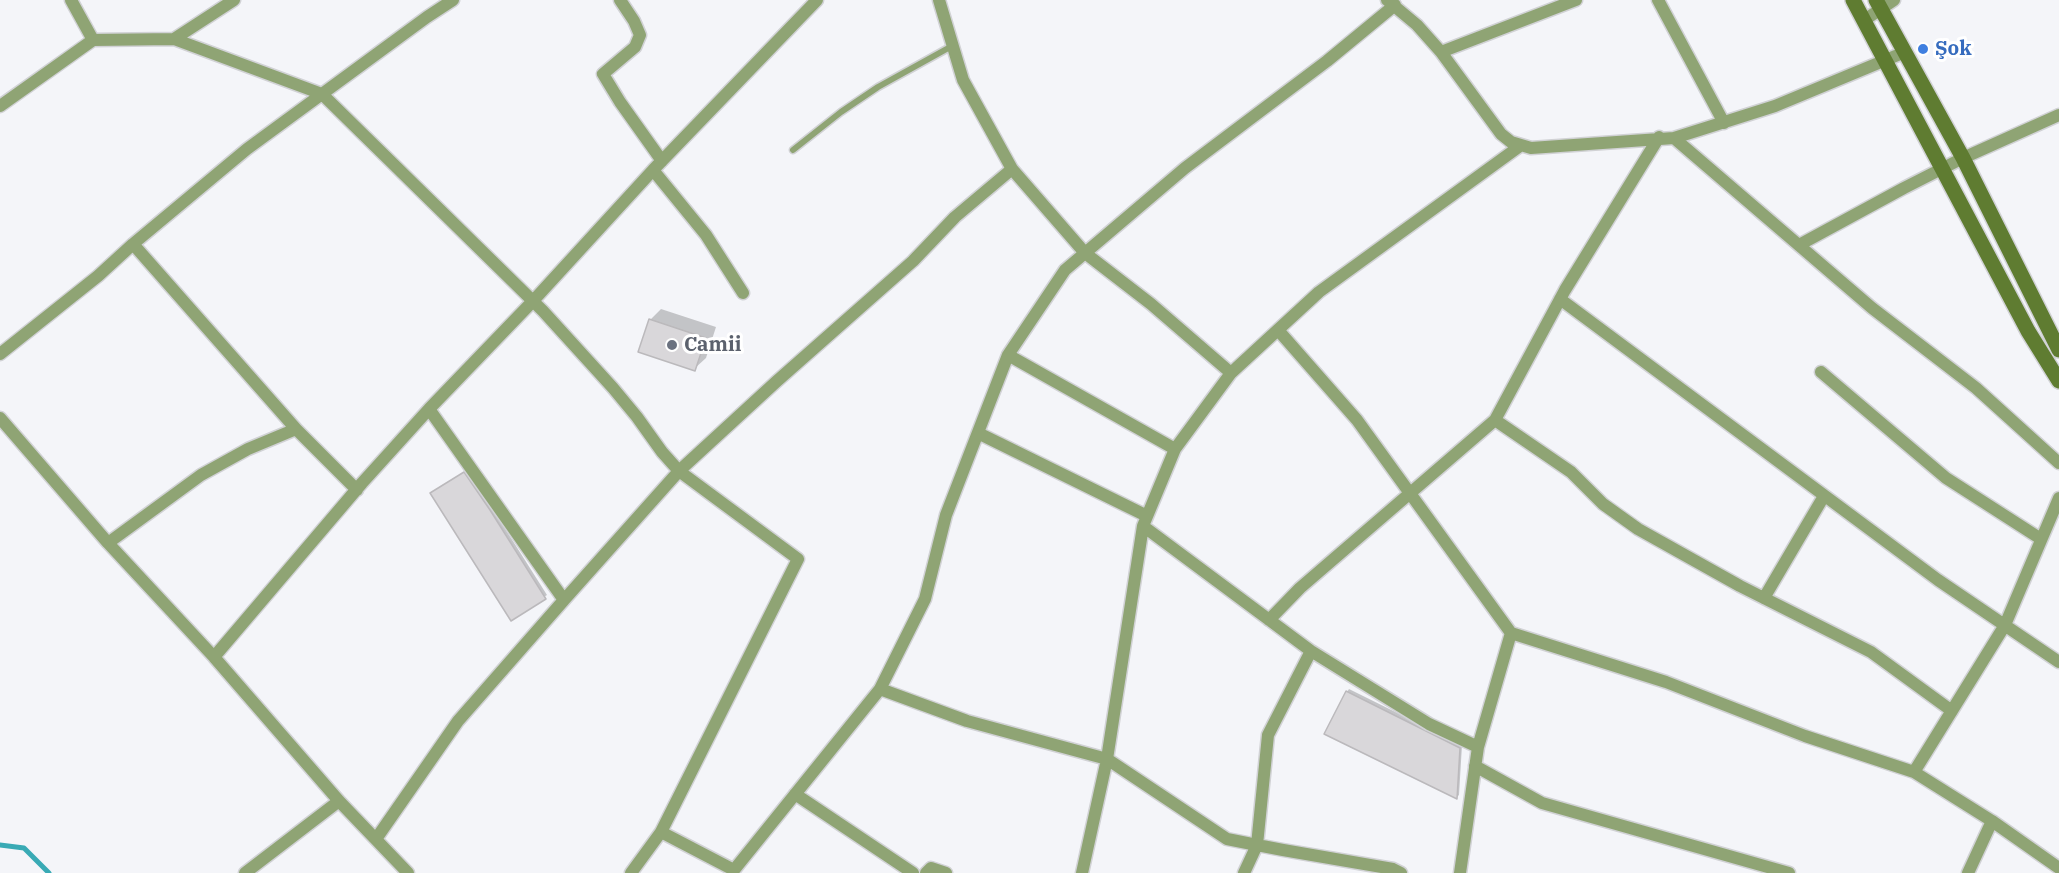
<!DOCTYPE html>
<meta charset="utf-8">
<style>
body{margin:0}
canvas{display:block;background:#f4f5f9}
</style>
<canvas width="2059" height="873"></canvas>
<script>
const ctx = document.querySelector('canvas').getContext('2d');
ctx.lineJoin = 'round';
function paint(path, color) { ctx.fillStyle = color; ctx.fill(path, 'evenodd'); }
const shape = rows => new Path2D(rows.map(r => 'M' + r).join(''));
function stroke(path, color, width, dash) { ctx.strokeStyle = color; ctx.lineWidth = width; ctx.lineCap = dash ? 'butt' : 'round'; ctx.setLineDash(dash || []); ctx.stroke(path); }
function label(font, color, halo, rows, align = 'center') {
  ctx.font = font + ' "IBM Plex Serif",serif'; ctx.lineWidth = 6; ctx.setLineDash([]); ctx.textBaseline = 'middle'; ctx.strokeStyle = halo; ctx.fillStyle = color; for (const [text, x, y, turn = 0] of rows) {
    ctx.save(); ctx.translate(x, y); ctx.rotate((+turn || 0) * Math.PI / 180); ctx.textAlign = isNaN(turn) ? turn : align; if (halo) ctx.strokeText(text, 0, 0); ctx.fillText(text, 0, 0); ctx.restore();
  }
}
paint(shape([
 [661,309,716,327,706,358,694,369,650,320],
 [466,471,492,508,547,595,511,619,435,491],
 [1349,689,1462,745,1459,795,1457,797,1347,692]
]), '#0003');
stroke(shape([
 [0,845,24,848,49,873]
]), '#39aab5', 5);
const building = shape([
 [649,319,706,338,695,371,638,352,649,319],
 [464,472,490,510,546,599,511,621,430,493,464,472],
 [1346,691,1460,748,1457,799,1324,734,1346,691]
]);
paint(building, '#d9d7da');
stroke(building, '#bbb9bc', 1.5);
const lane = shape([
 [793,150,841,112,878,87,952,46]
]);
const street = shape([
 [71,0,93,40],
 [620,0,634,21,640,35,635,47,603,74,620,102,662,161],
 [939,0,963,80,1012,169],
 [1387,0,1417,25,1441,52,1501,134,1511,142,1531,148,1674,138,1775,106,1905,52],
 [1658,0,1724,123],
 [1863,21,1894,0],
 [174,39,234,0],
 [1441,52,1576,0],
 [0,106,93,40,174,39,322,94,543,311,613,388,637,417,662,452,679,471,777,381,913,261,955,217,1012,169,1085,253,1065,270,1008,355,946,515,925,599,880,689],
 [1674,138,1872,308,1976,388,2059,463],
 [653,170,706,235,743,293],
 [1799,245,1904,188,1963,158,2059,115],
 [1560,299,1938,580,2059,662],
 [1278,330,1357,420,1511,633],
 [0,354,98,276,133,244,247,149,427,17,453,0],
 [1008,355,1175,449],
 [1821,372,1946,478,2041,539],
 [1231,373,1151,304,1085,253,1185,168,1327,61,1395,5],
 [0,418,108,543,214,657,339,801,408,873],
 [1495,420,1571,472,1603,504,1638,529,1740,586,1871,652,1952,711],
 [296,429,357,490],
 [978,433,1147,516],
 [1143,526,1175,449,1231,373,1319,292,1520,146],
 [108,543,201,475,248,449,296,429,133,244],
 [1764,598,1824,496],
 [564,600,679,471,798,559,661,832,631,873],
 [1269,620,1300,588,1495,420,1565,290,1659,137],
 [1311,651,1429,724,1478,747,1460,873],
 [214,657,362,483,429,409,533,301,653,170,817,0],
 [1478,747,1511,633,1666,682,1805,736,1914,772,1992,821],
 [1475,766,1542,803,1789,873],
 [1914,772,2005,625,2059,498],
 [795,794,913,873],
 [661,832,734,870,880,689,967,721,1107,759,1082,873],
 [376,839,458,721,564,600,429,409],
 [245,873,339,801],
 [926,873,931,868,946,873],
 [1244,873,1257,845,1268,735,1311,651,1143,526,1107,759,1227,839,1257,845,1283,850,1393,869,1401,873],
 [1968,873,1992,821,2059,868]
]);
const secondary = shape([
 [1853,0,2028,331,2059,381],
 [1876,0,1963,158,2059,350]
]);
stroke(lane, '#d1d2d5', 9);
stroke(street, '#d1d2d5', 15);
stroke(secondary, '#d1d2d5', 18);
stroke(lane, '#8fa474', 6);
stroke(street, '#8fa474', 12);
stroke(secondary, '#5f7c31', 15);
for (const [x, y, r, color] of [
 [1923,49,6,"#3f7fe0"],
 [672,345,6,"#6b7280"]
]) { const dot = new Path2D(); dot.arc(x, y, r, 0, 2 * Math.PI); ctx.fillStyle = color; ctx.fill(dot); stroke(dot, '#fff', 2); }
label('bold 20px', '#366cbe', '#fff', [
 ["Şok",1935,49]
], 'left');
label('bold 20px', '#5b616d', '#fff', [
 ["Camii",684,345]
], 'left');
</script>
